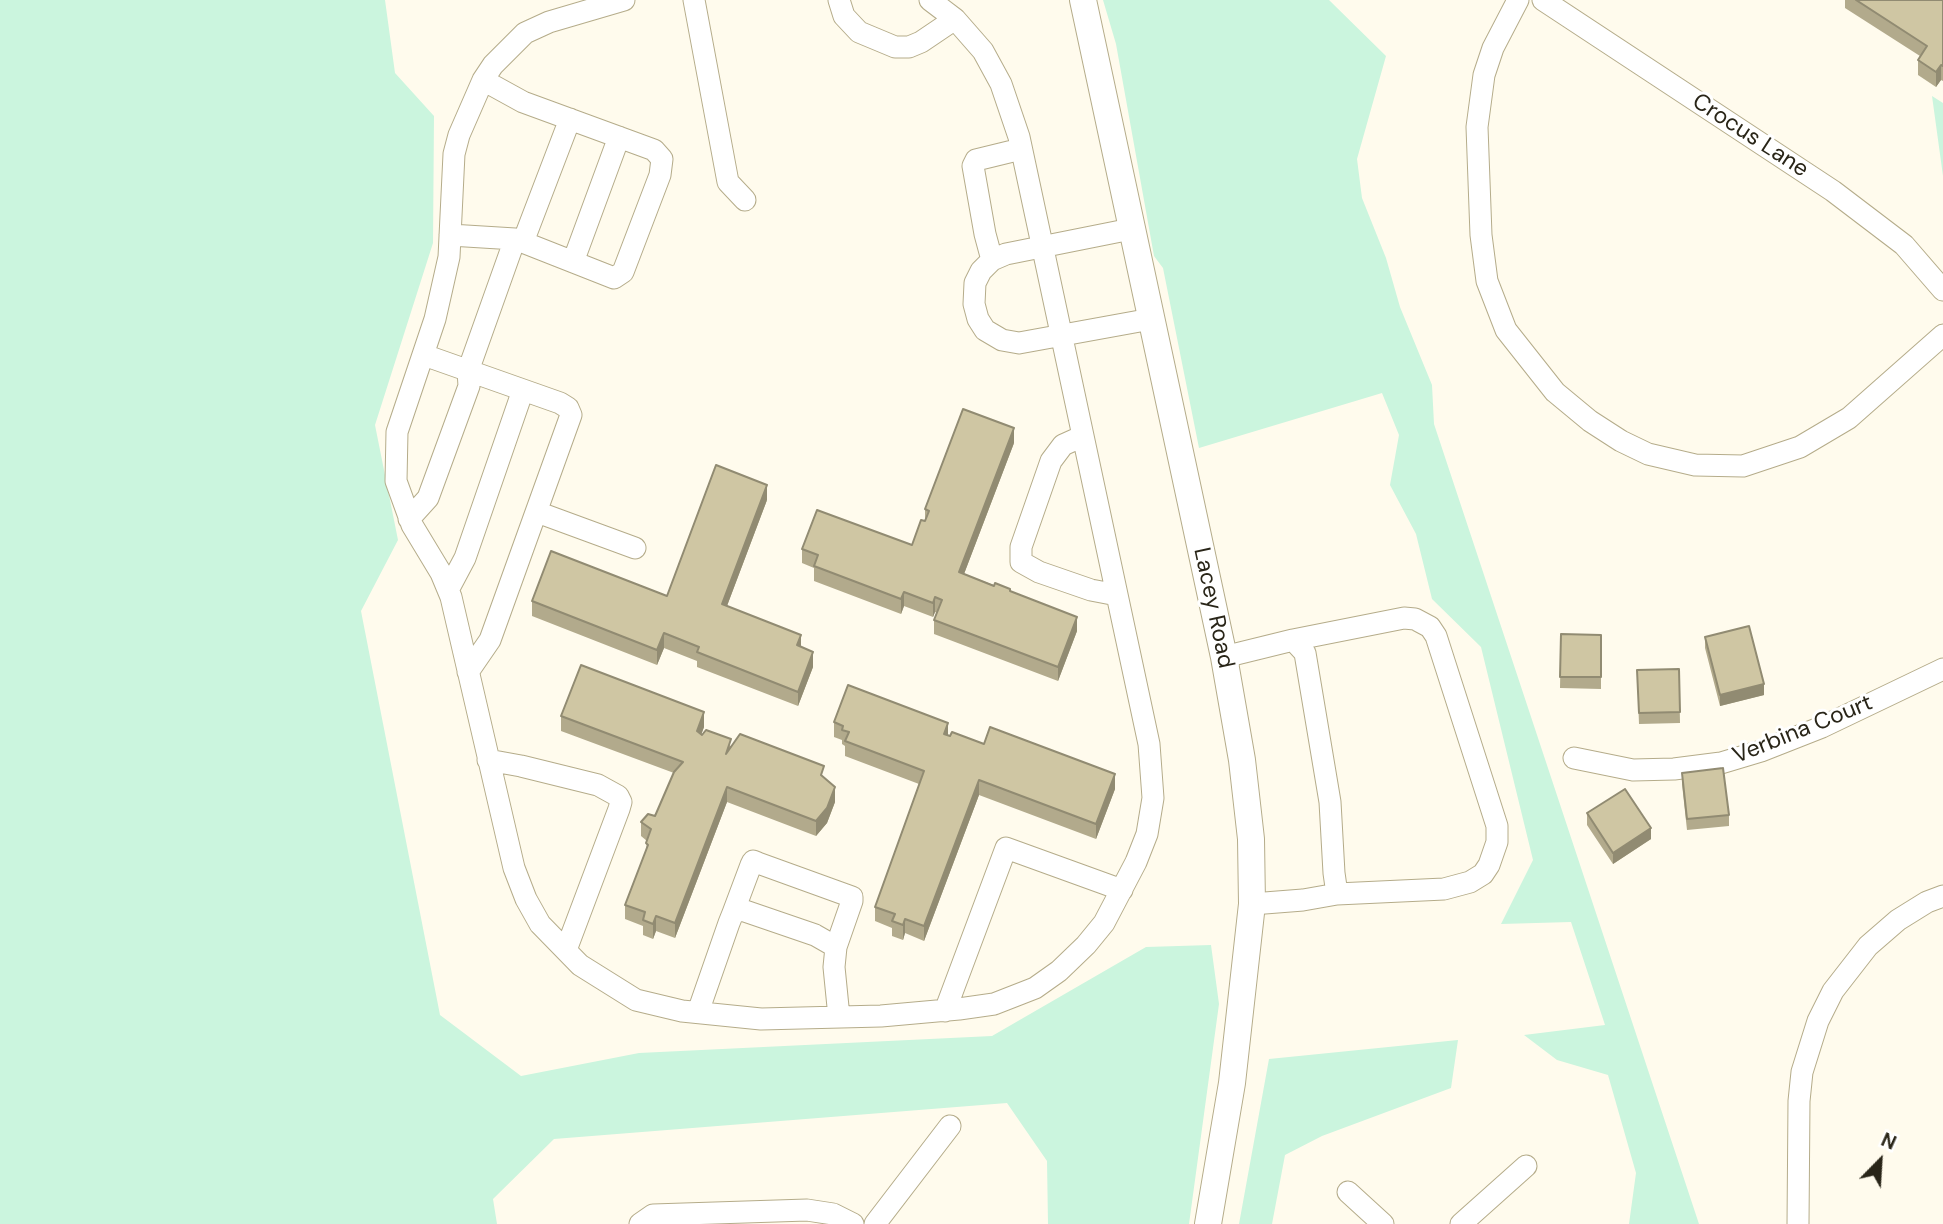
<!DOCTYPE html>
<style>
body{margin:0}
#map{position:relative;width:1943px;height:1224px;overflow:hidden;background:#fffbed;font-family:"DM Sans",sans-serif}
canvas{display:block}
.north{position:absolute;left:1845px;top:1126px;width:70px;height:70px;-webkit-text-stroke:5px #fff;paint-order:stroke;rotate:24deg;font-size:19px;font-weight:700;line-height:28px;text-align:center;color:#292518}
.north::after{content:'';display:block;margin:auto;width:24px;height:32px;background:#292518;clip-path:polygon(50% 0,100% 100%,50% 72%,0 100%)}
</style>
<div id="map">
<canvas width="1943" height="1224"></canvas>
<div class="north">N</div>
</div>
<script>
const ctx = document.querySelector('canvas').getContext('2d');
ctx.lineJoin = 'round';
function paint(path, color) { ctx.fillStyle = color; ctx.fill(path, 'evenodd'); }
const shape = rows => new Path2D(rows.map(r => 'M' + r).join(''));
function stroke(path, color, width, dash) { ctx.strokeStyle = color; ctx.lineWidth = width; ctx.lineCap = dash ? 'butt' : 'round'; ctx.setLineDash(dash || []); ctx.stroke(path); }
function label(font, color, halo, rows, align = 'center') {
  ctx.font = font + ' "DM Sans",sans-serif'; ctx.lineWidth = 6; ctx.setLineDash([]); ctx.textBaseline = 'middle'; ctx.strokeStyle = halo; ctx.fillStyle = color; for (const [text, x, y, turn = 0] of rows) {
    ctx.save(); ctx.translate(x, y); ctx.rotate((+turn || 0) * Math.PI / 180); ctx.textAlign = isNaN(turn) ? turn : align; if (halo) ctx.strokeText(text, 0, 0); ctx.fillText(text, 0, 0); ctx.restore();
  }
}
paint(shape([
 [0,0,385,0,395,73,434,116,433,243,375,425,398,540,361,611,440,1015,521,1076,639,1053,992,1036,1146,947,1211,945,1219,1004,1189,1224,1048,1224,1047,1161,1007,1103,554,1139,493,1199,497,1224,0,1224],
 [1103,0,1329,0,1386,56,1357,159,1362,198,1386,258,1400,307,1432,385,1434,424,1699,1224,1629,1224,1636,1173,1608,1075,1557,1060,1524,1035,1605,1025,1571,922,1501,924,1533,860,1481,647,1432,599,1416,534,1390,485,1399,435,1382,393,1199,448,1163,268,1154,256,1116,44],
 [1932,96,1943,103,1943,176],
 [1458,1040,1451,1088,1322,1136,1285,1155,1272,1224,1239,1224,1269,1059]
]), '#cbf5de');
const minor = shape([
 [624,0,549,22,525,33,493,65,483,80,459,135,454,154,449,257,435,319,397,432,396,481,412,525,441,573,451,597,514,868,526,899,540,924,580,965,636,1000,682,1011,761,1019,881,1016,959,1009,994,1004,1035,988,1059,971,1086,945,1104,923,1136,862,1147,834,1153,798,1149,744,1019,137,1001,84,983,51,955,19,930,0],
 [694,0,728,182,745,200],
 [839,0,844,16,859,32,895,47,909,47,921,42,955,19],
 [1518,0,1493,48,1484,75,1477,127,1481,235,1487,281,1506,330,1555,392,1590,421,1621,441,1648,454,1695,465,1743,466,1800,447,1849,418,1943,335],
 [1543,0,1833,191,1904,245,1943,290],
 [1131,229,1006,254,992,260,981,271,975,283,974,304,978,319,985,330,1002,340,1019,343,1151,319],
 [450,235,515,239,614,278,623,272,660,175,662,159,654,150,523,102,483,80],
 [523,242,570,119],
 [992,260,985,234,973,166,976,160,1021,149],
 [573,262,619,137],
 [424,355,560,403,568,408,571,415,490,640,468,672],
 [1083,436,1063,445,1051,461,1021,547,1021,562,1039,572,1091,590,1117,595],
 [537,512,635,548],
 [409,519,428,498,469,386,468,371,515,239],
 [448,590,465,558,523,390],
 [1293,640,1404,618,1415,619,1430,627,1436,636,1497,826,1497,842,1489,865,1483,874,1470,882,1444,889,1337,894],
 [1224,657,1293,640,1305,653,1330,802,1334,873,1337,894,1303,900,1252,904],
 [1574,758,1633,770,1674,769,1721,763,1761,751,1822,727,1943,669],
 [488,760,521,766,598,785,618,796,621,802,619,809,566,950],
 [733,913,751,865,753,861,758,863,852,897,852,901,836,947],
 [945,1011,1006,848,1122,890],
 [698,1012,729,923,733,913,742,910,815,935,836,947,834,967,839,1017],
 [1348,1192,1383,1224],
 [640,1224,653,1215,807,1210,833,1214,853,1224],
 [875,1224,950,1126],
 [1461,1224,1526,1166],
 [1798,1224,1799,1101,1802,1072,1818,1021,1833,991,1868,946,1898,920,1927,902,1943,896]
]);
const major = shape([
 [1083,0,1224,657,1242,760,1251,839,1252,904,1232,1083,1208,1224]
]);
stroke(minor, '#b5ac8a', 23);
stroke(major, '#b5ac8a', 28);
stroke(minor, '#fff', 21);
stroke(major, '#fff', 26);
paint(shape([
 [1845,0,1943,0,1943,81,1941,80,1936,87,1918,75,1918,60,1920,56,1845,8],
 [1014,443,964,574,1010,591,1077,631,1058,681,934,634,934,620,937,613,935,612,933,617,904,606,901,614,814,581,814,568,802,563,802,549,912,545,925,521,925,509],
 [767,500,727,606,801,647,813,667,798,706,697,667,697,661,664,648,657,665,532,616,532,601,667,596],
 [1561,634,1601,635,1601,689,1560,688],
 [1705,637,1764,695,1720,706,1705,648],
 [1679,669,1680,723,1639,724,1637,670],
 [561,716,704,727,701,735,731,746,824,778,835,802,827,823,816,836,727,802,675,938,656,931,653,939,643,935,643,926,625,919,625,905,646,851,647,841,641,836,641,822,655,816,674,773,561,731],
 [834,722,948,735,984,744,1115,789,1096,839,979,795,924,941,905,933,903,940,892,936,892,928,875,921,875,907,919,784,845,756,845,746,842,744,842,740,834,737],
 [1682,773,1729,815,1729,826,1687,830,1682,784],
 [1587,813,1651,839,1613,864,1587,825]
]), '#b2aa8c');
paint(shape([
 [1941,65,1941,80,1936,87,1936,72],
 [1014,428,1014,443,959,587,959,572],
 [767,485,767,500,722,619,722,604],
 [904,592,904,606,901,614,901,599],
 [935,597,935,612,933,617,933,603],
 [1077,617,1077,631,1058,681,1058,667],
 [664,633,664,648,657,665,657,650],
 [801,635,801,650,797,645],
 [813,652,813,667,798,706,798,692],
 [1764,684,1764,695,1720,706,1720,695],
 [704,712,704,727,697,746,697,731],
 [948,723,948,738,944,734],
 [1115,774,1115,789,1096,839,1096,824],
 [979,780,979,795,924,941,924,926],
 [727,787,727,802,675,938,675,923],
 [835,787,835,802,827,823,816,836,816,821],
 [1651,828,1651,839,1613,864,1613,853],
 [656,916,656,931,653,939,653,924],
 [905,919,905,933,903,940,903,925]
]), '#918b72');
const building = shape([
 [1856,0,1943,0,1943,66,1941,65,1936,72,1918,60,1927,46,1856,0],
 [963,409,1014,428,959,572,994,586,995,583,1010,589,1010,591,1077,617,1058,667,934,620,942,600,935,597,933,603,904,592,901,599,814,566,818,555,802,549,817,510,912,545,921,520,925,521,929,511,925,509,963,409],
 [716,465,767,485,722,604,801,635,797,645,813,652,798,692,697,652,699,647,664,633,657,650,532,601,551,551,667,596,716,465],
 [1749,626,1764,684,1720,695,1705,637,1749,626],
 [1561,634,1601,635,1601,677,1560,677,1561,634],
 [581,665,704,712,697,731,702,735,706,730,731,739,726,754,740,734,824,766,821,775,835,787,827,808,816,821,727,787,675,923,656,916,653,924,643,920,645,912,625,905,648,845,646,843,651,829,641,822,648,814,655,816,674,772,683,762,561,716,581,665],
 [1679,669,1680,712,1639,713,1637,670,1679,669],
 [848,685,948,723,944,734,950,736,952,732,984,744,990,727,1115,774,1096,824,979,780,924,926,905,919,903,925,892,921,895,914,875,907,924,771,845,741,849,732,842,730,843,726,834,722,848,685],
 [1723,768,1729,815,1687,819,1682,773,1723,768],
 [1625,789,1651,828,1613,853,1587,813,1625,789]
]);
paint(building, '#cfc6a3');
stroke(building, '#918b72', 2);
label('23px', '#292518', '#fff', [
 ["Crocus Lane",1750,136,33],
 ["Lacey Road",1213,608,78],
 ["Verbina Court",1803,730,-22]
]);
</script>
